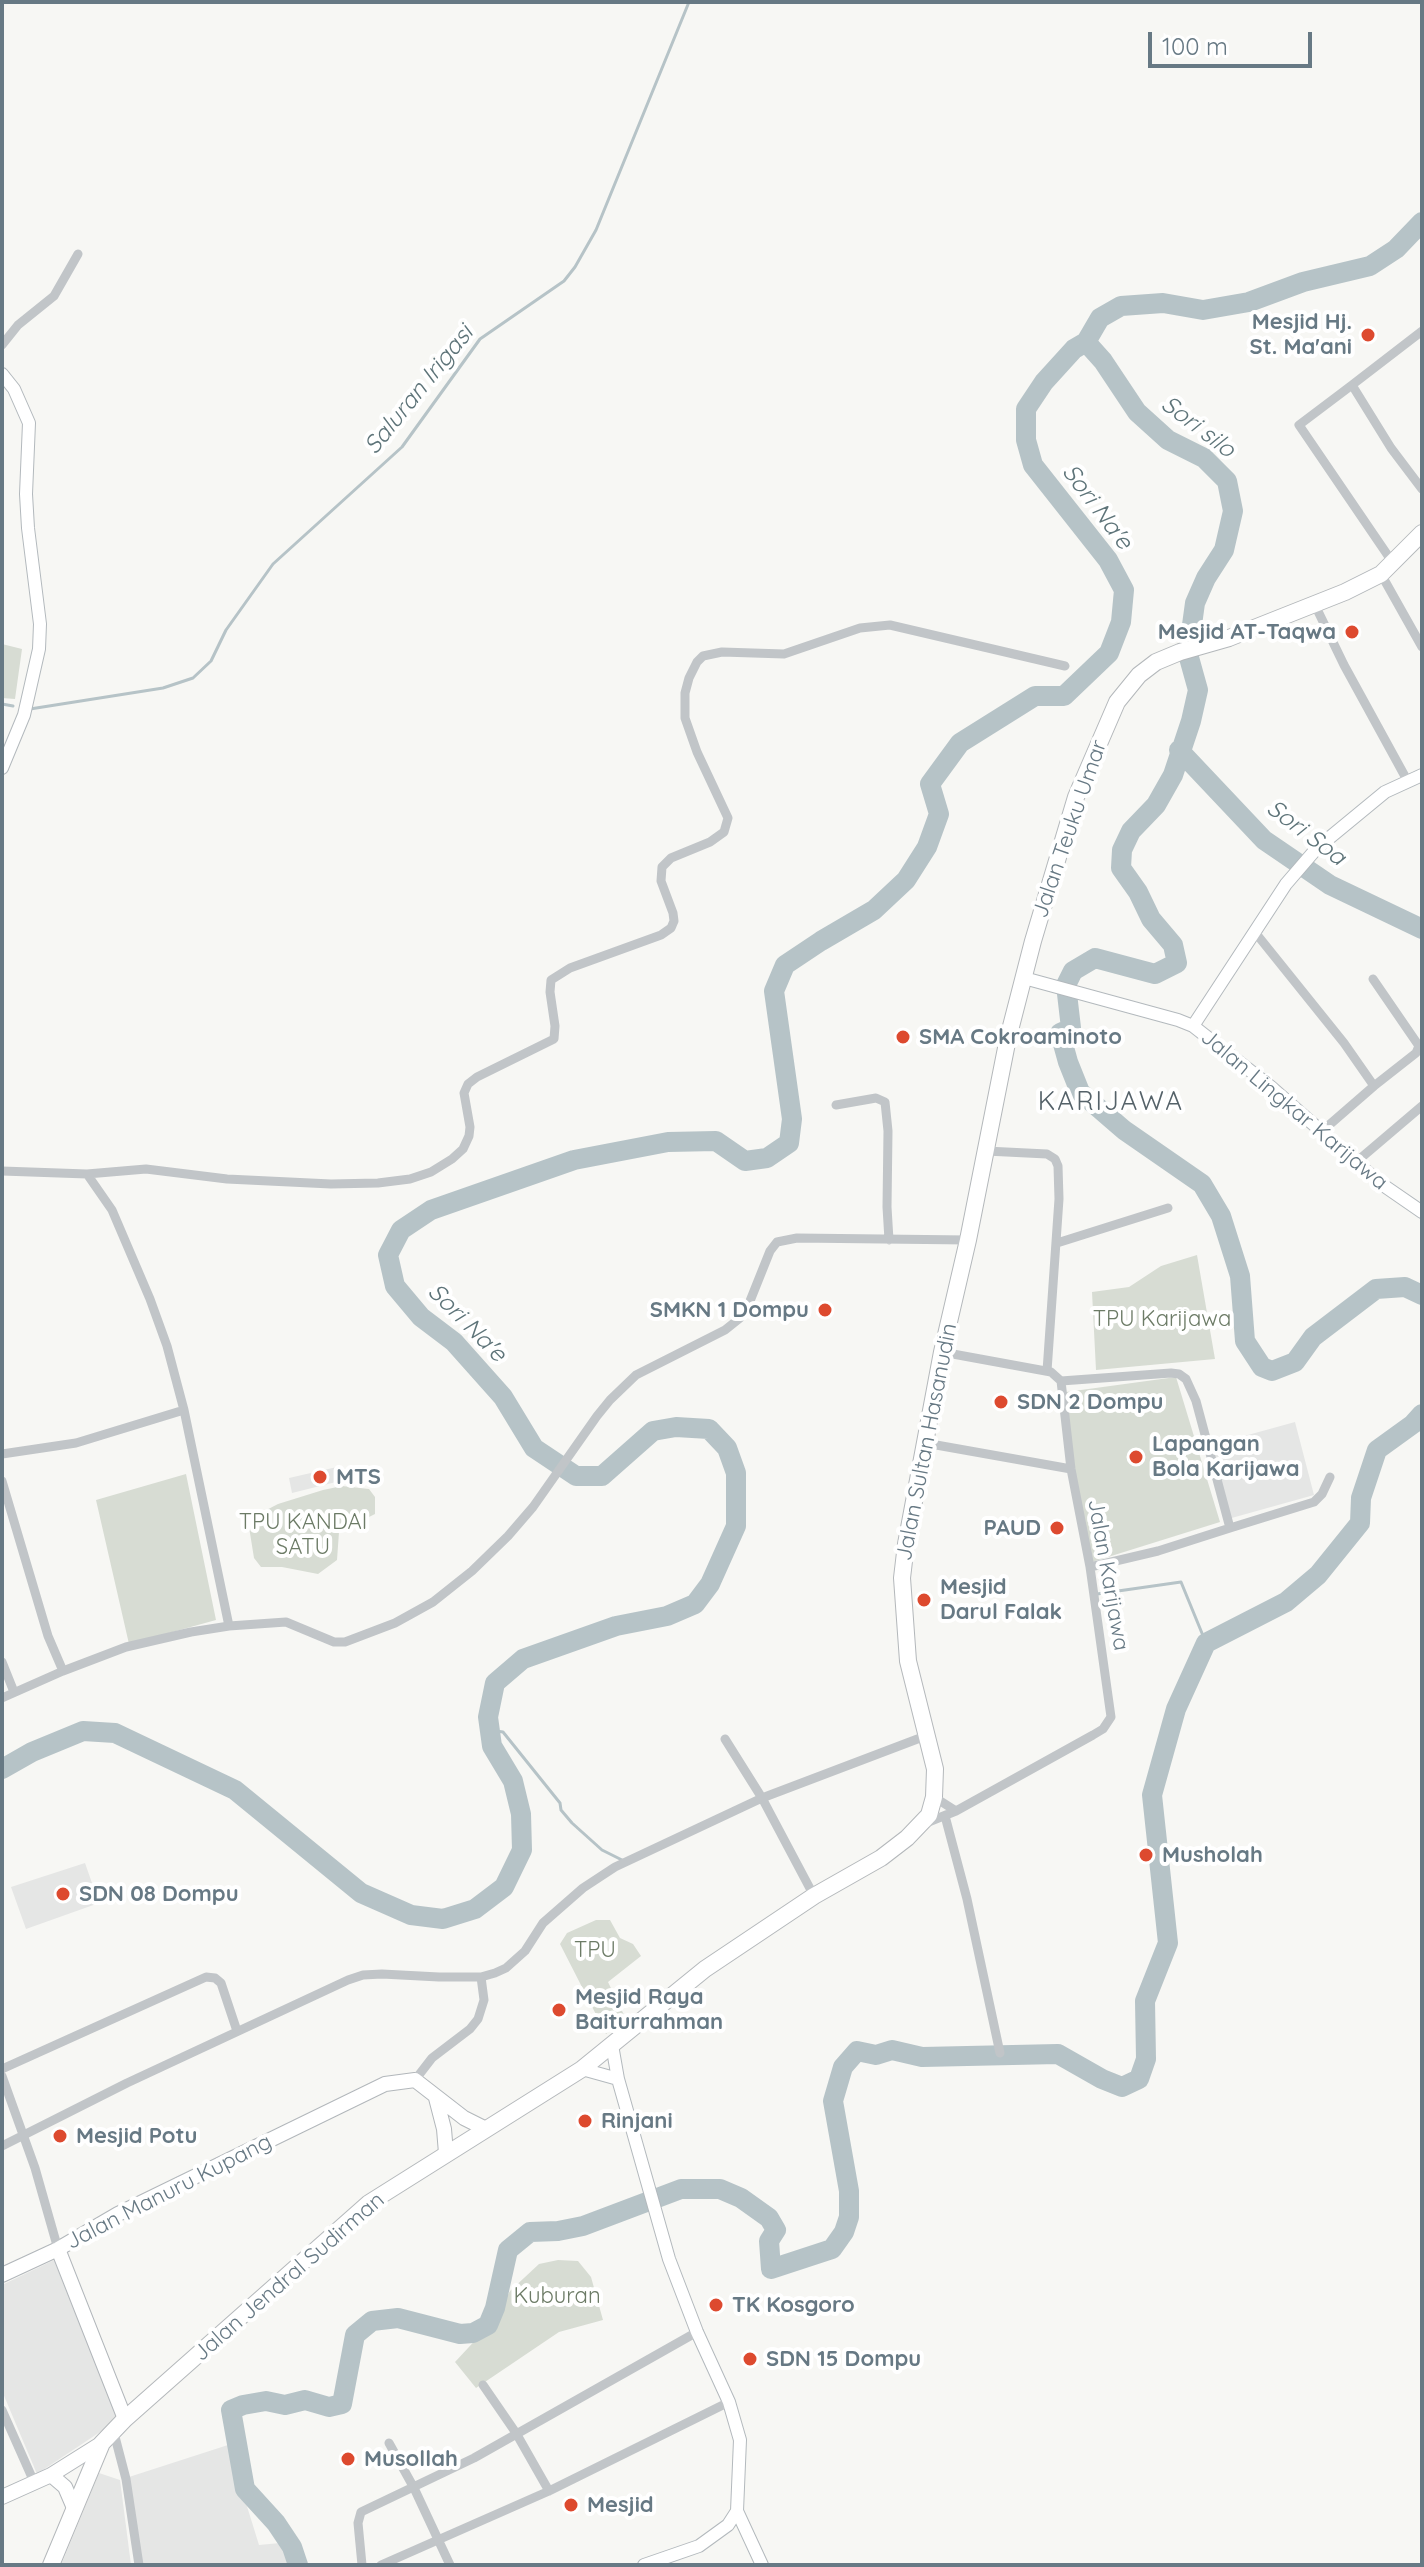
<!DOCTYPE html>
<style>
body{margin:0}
#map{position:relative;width:1424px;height:2567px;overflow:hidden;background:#f7f7f4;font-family:Quicksand,sans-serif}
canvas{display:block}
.frame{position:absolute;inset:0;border:4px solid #677984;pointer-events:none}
.scale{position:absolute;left:1148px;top:32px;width:164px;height:36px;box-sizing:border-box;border:4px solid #677984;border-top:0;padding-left:10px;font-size:24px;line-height:28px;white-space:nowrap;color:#677984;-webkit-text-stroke:6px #fff;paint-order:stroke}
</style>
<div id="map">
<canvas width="1424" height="2567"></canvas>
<div class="frame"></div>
<div class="scale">100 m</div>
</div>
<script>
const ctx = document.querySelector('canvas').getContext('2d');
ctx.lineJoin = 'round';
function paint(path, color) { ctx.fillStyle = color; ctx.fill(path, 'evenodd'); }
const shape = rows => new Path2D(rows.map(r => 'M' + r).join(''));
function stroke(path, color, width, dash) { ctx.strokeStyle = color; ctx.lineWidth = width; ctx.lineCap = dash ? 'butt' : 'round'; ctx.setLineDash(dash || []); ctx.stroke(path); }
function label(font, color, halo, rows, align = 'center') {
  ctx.font = font + ' Quicksand,sans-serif'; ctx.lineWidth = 8; ctx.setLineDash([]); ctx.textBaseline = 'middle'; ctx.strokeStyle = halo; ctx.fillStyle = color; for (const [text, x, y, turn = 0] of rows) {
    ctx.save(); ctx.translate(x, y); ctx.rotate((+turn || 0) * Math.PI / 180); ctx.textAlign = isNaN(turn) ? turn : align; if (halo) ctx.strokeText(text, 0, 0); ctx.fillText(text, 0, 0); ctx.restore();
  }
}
paint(shape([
 [1295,1422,1314,1495,1228,1519,1208,1446],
 [337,1467,340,1481,292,1493,289,1478],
 [85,1863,99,1903,26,1929,11,1887],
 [54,2260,118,2420,37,2474,2,2391,2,2285],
 [228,2445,259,2545,280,2543,293,2553,296,2565,142,2565,129,2477],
 [99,2473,120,2480,131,2565,61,2565]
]), '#e5e6e5');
paint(shape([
 [2,644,22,649,15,699,2,698],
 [1197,1255,1215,1359,1096,1370,1092,1292,1129,1287,1161,1266],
 [1176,1377,1220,1522,1092,1562,1059,1393],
 [186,1474,216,1620,129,1644,96,1500],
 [342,1486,369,1489,375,1497,375,1514,339,1532,337,1560,318,1574,282,1567,261,1567,254,1558,249,1527,251,1518,278,1504,323,1490],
 [596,1920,610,1920,620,1938,633,1944,641,1956,608,1982,626,2019,606,2034,560,1944,567,1933],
 [558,2260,578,2261,591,2277,603,2320,559,2332,476,2388,455,2362,495,2319,510,2291,539,2264]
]), '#d7dcd3');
stroke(shape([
 [2,704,13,706],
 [30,709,163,688,193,678,211,661,226,630,273,564,402,447,480,339,564,281,575,267,596,230,689,2],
 [1097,1594,1181,1582,1206,1643],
 [489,1730,503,1732,560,1803,561,1810,572,1823,602,1850,624,1861]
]), '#b6c3c7', 3);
stroke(shape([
 [1422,222,1396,249,1370,266,1303,282,1249,302,1203,310,1163,303,1121,306,1100,318,1086,342,1103,361,1137,412,1168,440,1204,458,1227,481,1233,511,1224,550,1206,578,1195,603,1188,654,1198,690,1191,721,1173,775,1156,805,1131,831,1122,850,1121,868,1138,892,1151,919,1173,945,1177,963,1155,974,1095,958,1073,971,1066,985,1071,1028,1060,1033,1068,1062,1080,1092,1124,1130,1202,1184,1221,1216,1240,1276,1245,1341,1262,1367,1272,1371,1295,1362,1313,1337,1376,1289,1405,1287,1422,1295],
 [1179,750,1264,840,1330,885,1422,929],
 [2,1769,32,1752,83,1731,115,1733,235,1790,361,1893,411,1915,443,1919,475,1909,504,1887,522,1850,521,1814,513,1781,492,1746,488,1717,495,1683,523,1659,616,1626,667,1616,695,1604,710,1584,736,1526,736,1473,727,1448,709,1429,676,1427,653,1431,602,1476,576,1476,534,1448,503,1397,454,1342,421,1317,395,1286,388,1255,401,1230,431,1210,574,1160,668,1142,716,1141,745,1161,767,1158,789,1143,792,1119,774,991,785,965,821,941,874,910,906,880,927,847,939,814,930,784,960,743,1035,696,1064,696,1109,653,1121,622,1124,590,1108,560,1033,465,1026,440,1026,409,1044,382,1074,349,1086,342],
 [298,2565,292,2547,276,2523,245,2489,231,2410,243,2405,266,2401,285,2405,305,2400,329,2407,342,2404,355,2335,372,2321,398,2318,460,2334,473,2333,488,2325,495,2308,508,2250,530,2232,558,2231,583,2226,681,2189,720,2189,741,2198,769,2218,776,2230,769,2241,771,2269,832,2249,844,2232,849,2217,849,2191,833,2101,843,2067,857,2051,876,2055,892,2050,922,2057,1058,2054,1102,2079,1122,2087,1139,2079,1146,2059,1145,2001,1168,1943,1152,1795,1176,1709,1206,1643,1286,1602,1318,1575,1360,1523,1361,1498,1377,1450,1413,1424,1422,1414]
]), '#b6c3c7', 20);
const secondary = shape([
 [2,374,14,389,29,423,26,494,28,528,40,624,39,649,24,715,2,768],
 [1024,978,1178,1020,1193,1026,1271,1087,1380,1183,1422,1212],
 [1193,1026,1286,884,1317,848,1385,792,1422,775],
 [612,2045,618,2079,669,2259,697,2332,729,2402,740,2440,737,2511,728,2525,699,2546,644,2565],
 [582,2069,618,2079],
 [737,2511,762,2565]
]);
const primary = shape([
 [436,2098,444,2129,446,2153],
 [58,2249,125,2419],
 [2,2275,58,2249,118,2214,385,2084,415,2080,464,2118,486,2129],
 [51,2475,65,2487,74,2508],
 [2,2497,51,2475,102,2443]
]);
const highway = shape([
 [51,2565,102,2443,125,2419,369,2203,582,2069,705,1969,814,1896,881,1858,907,1838,929,1815,934,1797,935,1769,908,1661,902,1578,906,1544,942,1352,968,1240,1008,1038,1033,941,1076,797,1117,702,1139,675,1156,662,1180,652,1229,638,1345,592,1381,574,1422,533]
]);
stroke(secondary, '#b3b9bd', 14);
stroke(primary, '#b2b7bb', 16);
stroke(highway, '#b4b8bb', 18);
stroke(shape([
 [1422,331,1352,385,1391,448,1422,489],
 [2,345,18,325,54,296,78,254],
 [1352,385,1299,425,1393,563],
 [1381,574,1422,647],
 [1315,605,1344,665,1407,780],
 [1254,931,1344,1043,1374,1086,1321,1132],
 [1373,979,1419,1046,1416,1053,1374,1086],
 [836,1105,876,1098,885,1102,888,1131,887,1207,889,1240],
 [986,1151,1047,1154,1055,1159,1058,1166,1059,1199,1047,1371],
 [1355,1163,1422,1106],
 [2,1171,87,1174,146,1169,227,1179,331,1184,378,1183,410,1179,431,1172,452,1159,463,1149,469,1136,470,1127,464,1093,468,1084,477,1077,554,1039,555,1026,550,992,551,980,570,968,661,935,671,928,674,921,673,913,661,881,662,867,671,858,710,842,724,832,728,818,697,752,685,718,685,693,689,678,697,662,703,656,722,652,784,654,860,628,890,625,1065,666],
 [87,1174,112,1210,150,1299,167,1346,184,1410,229,1626],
 [1057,1243,1168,1208],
 [1061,1381,1171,1373,1179,1374,1186,1379,1196,1401,1230,1528,1158,1551,1090,1567],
 [925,1443,1071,1469],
 [2,1454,76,1443,184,1410],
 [2,1481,48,1636,63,1671],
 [1230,1528,1314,1502,1322,1494,1330,1477],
 [2,1662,14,1692],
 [2,1698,63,1671,126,1647,191,1632,229,1626,286,1622,334,1642,345,1642,395,1623,433,1602,472,1571,508,1536,533,1507,597,1416,610,1400,636,1375,725,1330,740,1318,748,1306,770,1251,777,1242,797,1238,968,1240],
 [725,1739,762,1798,814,1896],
 [934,1797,956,1811],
 [945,1816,967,1899,1000,2053],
 [926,1823,956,1811,1093,1735,1103,1729,1111,1717,1090,1567,1071,1469,1061,1381,1051,1372,942,1352],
 [2,2069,206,1977,215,1978,221,1983,237,2031],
 [2,2076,35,2168,58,2249],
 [415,2080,432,2058,470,2029,478,2019,484,2000,481,1977],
 [2,2146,127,2083,348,1980,363,1975,382,1974,439,1977,481,1977,495,1973,506,1968,525,1951,543,1923,583,1888,615,1867,762,1798,928,1735],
 [483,2385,516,2433,549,2491],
 [2,2410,34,2482],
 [114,2433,126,2479,139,2565],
 [389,2443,414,2488,450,2565],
 [362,2565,358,2523,361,2512,474,2458,697,2332],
 [381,2565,549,2491,729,2402]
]), '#c1c5c8', 9);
stroke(secondary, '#fff', 12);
stroke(primary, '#fff', 14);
stroke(highway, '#fff', 16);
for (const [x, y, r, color] of [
 [1368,335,8,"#dd4a2f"],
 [1352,632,8,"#dd4a2f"],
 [903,1037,8,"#dd4a2f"],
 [825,1310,8,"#dd4a2f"],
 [1001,1402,8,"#dd4a2f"],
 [1136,1457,8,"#dd4a2f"],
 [320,1477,8,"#dd4a2f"],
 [1057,1528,8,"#dd4a2f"],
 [924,1600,8,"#dd4a2f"],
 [1146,1855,8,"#dd4a2f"],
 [63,1894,8,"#dd4a2f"],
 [559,2010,8,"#dd4a2f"],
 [585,2121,8,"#dd4a2f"],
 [60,2136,8,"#dd4a2f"],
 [716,2305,8,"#dd4a2f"],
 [750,2359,8,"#dd4a2f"],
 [348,2459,8,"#dd4a2f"],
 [571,2505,8,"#dd4a2f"]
]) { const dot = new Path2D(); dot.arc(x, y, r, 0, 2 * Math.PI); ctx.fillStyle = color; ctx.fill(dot); stroke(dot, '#fff', 3); }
label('bold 22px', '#677984', '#fff', [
 ["Mesjid Hj.",1352,322,"right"],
 ["St. Ma'ani",1352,347,"right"],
 ["Mesjid AT-Taqwa",1336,632,"right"],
 ["SMA Cokroaminoto",919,1037],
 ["SMKN 1 Dompu",809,1310,"right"],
 ["SDN 2 Dompu",1017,1402],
 ["Lapangan",1152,1444],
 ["Bola Karijawa",1152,1469],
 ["MTS",336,1477],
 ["PAUD",1041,1528,"right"],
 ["Mesjid",940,1587],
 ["Darul Falak",940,1612],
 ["Musholah",1162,1855],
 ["SDN 08 Dompu",79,1894],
 ["Mesjid Raya",575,1997],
 ["Baiturrahman",575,2022],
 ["Rinjani",601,2121],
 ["Mesjid Potu",76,2136],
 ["TK Kosgoro",732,2305],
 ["SDN 15 Dompu",766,2359],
 ["Musollah",364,2459],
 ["Mesjid",587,2505]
], 'left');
label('22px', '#677984', '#fff', [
 ["Jalan Teuku Umar",1070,829,-71],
 ["Jalan Lingkar Karijawa",1294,1110,40],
 ["Jalan Sultan Hasanudin",927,1442,-79],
 ["Jalan Karijawa",1108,1575,80],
 ["Jalan Manuru Kupang",169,2192,-27],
 ["Jalan Jendral Sudirman",289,2277,-41]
]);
label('22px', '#6c7b66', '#fff', [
 ["TPU Karijawa",1162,1319],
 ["TPU KANDAI",303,1522],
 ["SATU",303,1547],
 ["TPU",595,1950],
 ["Kuburan",557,2296]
]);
label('italic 24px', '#5e7479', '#fff', [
 ["Saluran Irigasi",419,390,-51],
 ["Sori silo",1198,427,37],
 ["Sori Na'e",1097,507,53],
 ["Sori Soa",1306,833,37],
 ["Sori Na'e",467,1323,45]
]);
ctx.letterSpacing = '2px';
label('26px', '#556269', '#fff', [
 ["KARIJAWA",1111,1102]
]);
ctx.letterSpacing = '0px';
</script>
